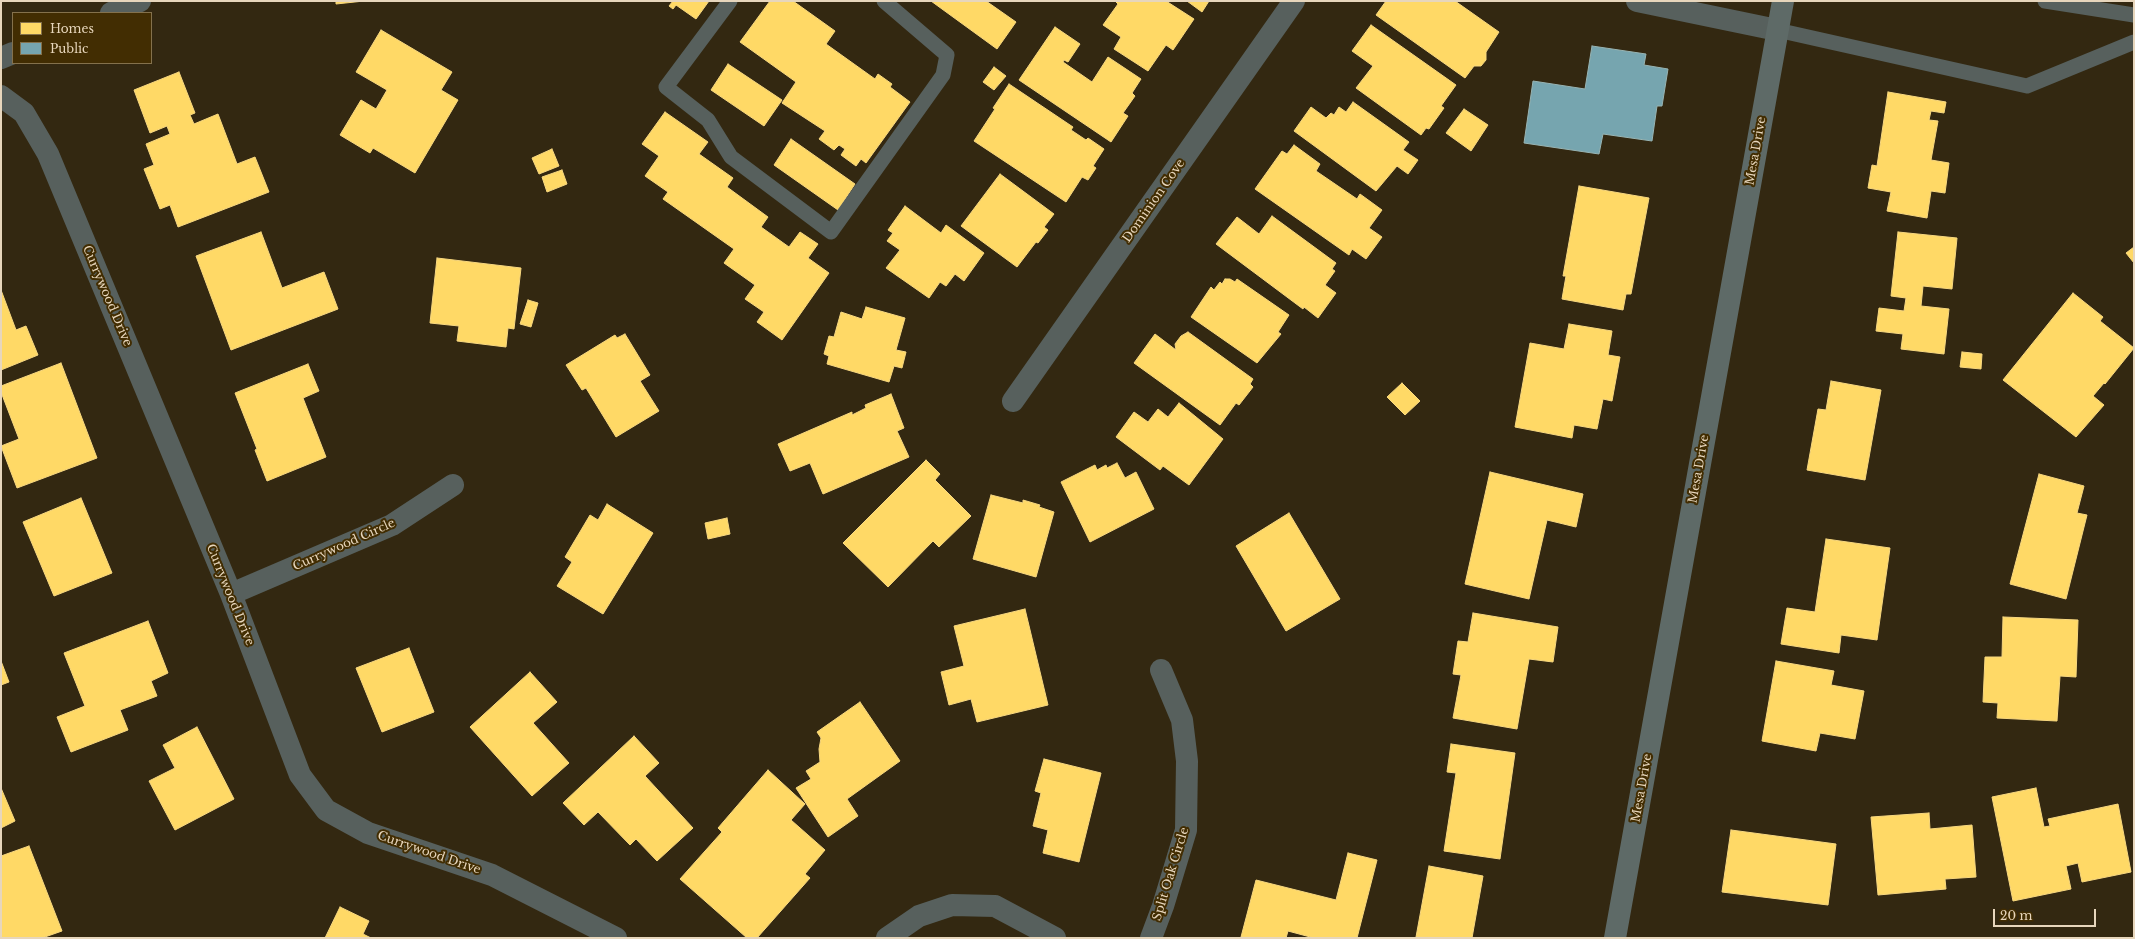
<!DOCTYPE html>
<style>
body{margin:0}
#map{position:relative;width:2135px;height:939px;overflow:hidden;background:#332811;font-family:"Libre Baskerville",serif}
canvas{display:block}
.frame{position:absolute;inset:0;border:2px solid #e7d6bc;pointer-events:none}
.legend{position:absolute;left:12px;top:12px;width:140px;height:52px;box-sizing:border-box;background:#422d02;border:1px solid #84714c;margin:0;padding:5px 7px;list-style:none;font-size:12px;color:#e7d6bc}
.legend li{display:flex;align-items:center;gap:8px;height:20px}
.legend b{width:20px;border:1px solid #84714c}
.scale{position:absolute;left:1993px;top:909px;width:103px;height:18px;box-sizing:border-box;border:2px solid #e7d6bc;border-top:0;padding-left:5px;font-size:12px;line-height:14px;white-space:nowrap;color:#e7d6bc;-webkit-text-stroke:3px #422d02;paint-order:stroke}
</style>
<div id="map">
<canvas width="2135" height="939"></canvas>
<div class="frame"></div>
<ul class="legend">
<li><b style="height:11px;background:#ffd966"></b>Homes</li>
<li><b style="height:11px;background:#76a5af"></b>Public</li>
</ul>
<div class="scale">20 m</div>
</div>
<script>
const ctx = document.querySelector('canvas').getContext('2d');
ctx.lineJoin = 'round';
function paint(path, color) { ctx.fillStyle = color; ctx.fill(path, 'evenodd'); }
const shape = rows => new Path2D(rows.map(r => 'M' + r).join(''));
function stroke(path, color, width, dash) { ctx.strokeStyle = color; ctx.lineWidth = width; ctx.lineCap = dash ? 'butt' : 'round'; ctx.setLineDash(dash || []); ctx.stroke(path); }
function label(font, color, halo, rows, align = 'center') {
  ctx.font = font + ' "Libre Baskerville",serif'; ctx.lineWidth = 4; ctx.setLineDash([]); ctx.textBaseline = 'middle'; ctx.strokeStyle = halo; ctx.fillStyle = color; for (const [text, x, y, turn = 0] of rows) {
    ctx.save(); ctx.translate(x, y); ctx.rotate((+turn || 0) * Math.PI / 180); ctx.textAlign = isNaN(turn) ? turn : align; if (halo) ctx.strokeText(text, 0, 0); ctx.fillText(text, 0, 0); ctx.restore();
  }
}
const homes = shape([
 [336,1,364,1,336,4,336,1],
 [673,1,709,1,696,19,676,5,673,9,669,6,673,1],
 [770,1,793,1,835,31,826,44,875,79,878,74,892,84,890,87,910,102,866,163,861,159,856,166,841,155,845,149,839,145,834,150,819,139,825,131,782,103,796,82,740,42,770,1],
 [931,1,986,1,1016,22,997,49,931,1],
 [1166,1,1194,19,1173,50,1166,45,1148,71,1114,49,1121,37,1103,25,1118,4,1115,1,1166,1],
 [1187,1,1209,1,1202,12,1187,1],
 [1386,1,1455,1,1499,32,1486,52,1486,60,1481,66,1474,66,1465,78,1376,15,1386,1],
 [1371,25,1456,85,1441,106,1444,108,1429,129,1426,128,1421,135,1356,88,1373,66,1352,51,1371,25],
 [1055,27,1080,44,1068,62,1064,60,1063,62,1092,82,1108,57,1141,79,1132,93,1135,96,1123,113,1128,116,1111,142,1019,80,1055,27],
 [381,30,452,72,441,90,458,100,415,173,373,148,370,153,340,135,361,100,376,109,387,90,356,72,381,30],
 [728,64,782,100,764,126,711,90,728,64],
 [994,67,1006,76,994,90,983,82,994,67],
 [179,72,195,113,190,115,194,124,218,114,237,164,255,157,269,192,178,227,170,205,160,209,144,169,154,165,146,144,170,134,167,126,150,133,134,90,179,72],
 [1009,84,1073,127,1071,130,1086,140,1088,138,1104,149,1093,166,1096,168,1088,180,1082,177,1066,202,974,141,995,109,993,108,1009,84],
 [1888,92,1946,102,1944,113,1931,111,1929,120,1938,121,1931,160,1949,163,1945,193,1931,191,1927,218,1887,211,1891,192,1868,188,1872,165,1877,166,1888,92],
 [1353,102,1409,142,1403,150,1418,160,1408,174,1397,166,1376,191,1294,131,1311,107,1326,118,1331,113,1334,115,1339,107,1346,112,1353,102],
 [1464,109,1488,125,1471,151,1446,133,1464,109],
 [665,112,708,142,699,154,733,178,727,187,768,217,761,227,789,247,800,232,818,244,808,258,829,273,782,340,757,322,764,312,745,299,755,285,724,263,734,249,663,199,668,192,645,176,659,156,642,144,665,112],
 [791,139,855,184,838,210,774,165,791,139],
 [1294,145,1320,164,1316,171,1357,199,1360,194,1382,210,1369,228,1382,237,1366,259,1352,249,1349,255,1255,189,1282,151,1287,154,1294,145],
 [552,149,559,166,539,174,532,158,552,149],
 [562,170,567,184,547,192,542,177,562,170],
 [1000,174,1054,214,1044,227,1048,230,1038,243,1036,242,1017,267,961,226,1000,174],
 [1579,186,1649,198,1631,294,1626,294,1623,310,1562,299,1566,276,1563,276,1579,186],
 [905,206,941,233,946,225,984,253,964,281,955,274,946,286,940,282,929,298,886,268,900,250,887,241,893,233,888,230,905,206],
 [1272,216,1336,263,1332,269,1335,271,1325,285,1336,293,1318,318,1304,307,1303,309,1216,244,1237,217,1259,234,1272,216],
 [261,232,282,288,324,272,338,309,231,350,196,256,261,232],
 [1898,232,1957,238,1952,289,1923,286,1921,306,1949,309,1944,354,1901,349,1903,334,1876,331,1879,308,1904,311,1906,298,1891,296,1898,232],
 [2134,247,2134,263,2126,253,2134,247],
 [437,258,521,268,514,329,508,328,506,347,457,341,459,326,430,323,437,258],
 [1225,279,1230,279,1235,282,1237,279,1289,315,1278,332,1281,334,1257,363,1191,317,1211,287,1214,290,1220,282,1222,284,1225,279],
 [1,290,16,330,26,326,38,355,1,370,1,290],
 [2073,293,2103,317,2100,321,2134,348,2105,384,2104,383,2093,396,2104,405,2076,437,2003,380,2073,293],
 [528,300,538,303,531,327,520,324,528,300],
 [866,307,905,318,896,350,906,352,902,368,894,366,889,382,827,364,829,356,824,354,829,336,834,337,841,312,862,319,866,307],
 [1569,324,1612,331,1608,355,1620,357,1612,401,1603,399,1597,429,1574,425,1572,438,1515,427,1530,343,1564,349,1569,324],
 [1188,332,1253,379,1250,384,1253,387,1239,405,1236,403,1220,425,1134,363,1155,334,1176,350,1175,344,1181,336,1188,332],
 [625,334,650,375,640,381,659,411,616,437,586,388,582,390,566,365,615,335,617,338,625,334],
 [1962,352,1982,354,1981,369,1960,367,1962,352],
 [61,363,97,458,17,488,1,446,19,439,1,392,1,386,61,363],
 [308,364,319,391,303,398,326,457,267,481,255,450,257,449,235,393,308,364],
 [1831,381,1881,390,1865,480,1807,470,1818,409,1826,410,1831,381],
 [1402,383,1420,401,1405,415,1387,397,1402,383],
 [891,394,904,428,897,431,909,457,823,494,810,463,790,471,778,444,852,412,852,415,866,408,865,405,891,394],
 [1179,403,1223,439,1189,485,1163,466,1160,470,1116,437,1134,412,1148,422,1158,409,1168,417,1179,403],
 [926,460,940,474,935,480,971,516,939,547,933,541,888,587,843,543,926,460],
 [1117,463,1125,478,1136,472,1154,509,1090,542,1061,482,1095,465,1097,470,1106,465,1107,468,1117,463],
 [1490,472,1583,494,1576,527,1547,520,1529,599,1465,584,1490,472],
 [2039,474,2084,486,2077,513,2087,515,2066,599,2010,584,2039,474],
 [991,495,1023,503,1023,500,1040,505,1039,507,1054,512,1036,577,973,559,991,495],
 [81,498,112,573,54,596,23,522,81,498],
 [607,504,653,533,603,614,557,586,572,562,565,557,590,515,598,520,607,504],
 [1289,513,1340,599,1286,631,1236,546,1289,513],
 [727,518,730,534,708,539,705,523,727,518],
 [1826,539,1890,548,1877,640,1841,635,1839,653,1781,644,1787,608,1815,612,1826,539],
 [1025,609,1048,705,977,722,971,699,949,705,941,672,964,666,954,626,1025,609],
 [1473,613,1558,627,1553,662,1529,659,1517,729,1453,718,1461,675,1453,674,1458,641,1468,642,1473,613],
 [2003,617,2078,620,2076,677,2060,676,2057,721,1997,718,1998,703,1983,702,1985,657,2002,657,2003,617],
 [148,621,168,673,151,681,157,696,120,710,128,730,71,752,57,717,85,706,64,653,148,621],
 [409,648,434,712,382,732,356,668,409,648],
 [1,661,9,682,1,685,1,661],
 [1776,661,1834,671,1831,685,1864,691,1855,739,1820,733,1816,751,1762,741,1776,661],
 [530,672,557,702,533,723,569,763,532,796,470,727,530,672],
 [860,702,900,761,847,799,858,816,828,837,796,788,811,779,806,771,820,762,819,749,821,738,817,732,860,702],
 [197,727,234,799,175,830,149,781,175,768,163,745,197,727],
 [634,736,659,763,645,776,693,828,657,861,636,839,630,845,598,812,584,825,563,803,634,736],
 [1451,744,1515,753,1500,859,1444,851,1456,773,1447,772,1451,744],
 [1044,759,1101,773,1079,862,1043,853,1048,830,1033,826,1041,793,1035,791,1044,759],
 [768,770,805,804,791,820,825,850,805,874,810,878,757,938,747,938,680,879,722,832,718,828,768,770],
 [1,788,15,821,1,828,1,788],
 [2036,788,2044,827,2050,826,2048,819,2118,804,2131,872,2082,882,2078,863,2066,866,2071,889,2013,901,1992,797,2036,788],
 [1929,813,1930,829,1972,825,1976,877,1945,879,1946,889,1878,895,1871,817,1929,813],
 [1731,830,1836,844,1828,905,1722,892,1731,830],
 [29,846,62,931,42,938,1,938,1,856,29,846],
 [1348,853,1377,860,1357,938,1314,938,1288,931,1286,938,1241,937,1256,880,1336,900,1348,853],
 [1429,866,1483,876,1472,938,1416,937,1429,866],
 [340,907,369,921,363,934,371,938,325,938,340,907]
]);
paint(homes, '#ffd966');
stroke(homes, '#f8d880', 1);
const public = shape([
 [1592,46,1646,54,1644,65,1668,69,1662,106,1657,106,1652,141,1603,134,1599,154,1524,143,1533,81,1585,89,1592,46]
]);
paint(public, '#76a5af');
stroke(public, '#98b4b3', 1);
stroke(shape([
 [730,1,666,87,708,120,731,157,831,232,943,75,947,55,884,1],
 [2045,1,2134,15],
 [1777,30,2027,86,2134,42]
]), '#57605d', 15);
stroke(shape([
 [1637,1,1777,30],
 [111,13,140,1],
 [1,58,13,53],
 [1,96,24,113,48,154,231,594,300,775,326,810,368,833,492,875,616,938],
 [1013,401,1294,1],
 [231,594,392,525,453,485],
 [887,938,919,916,952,905,995,906,1055,938],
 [1151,938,1163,906,1186,830,1187,761,1182,720,1161,670]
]), '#57605d', 22);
stroke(shape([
 [1615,938,1783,1]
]), '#5e6a67', 22);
label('12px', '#e7d6bc', '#422d02', [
 ["Mesa Drive",1756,151,-80],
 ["Dominion Cove",1154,201,-55],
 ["Currywood Drive",107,296,67],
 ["Mesa Drive",1699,469,-80],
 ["Currywood Circle",344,545,-24],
 ["Currywood Drive",230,595,68],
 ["Mesa Drive",1642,788,-80],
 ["Currywood Drive",429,853,19],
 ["Split Oak Circle",1171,874,-73]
]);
</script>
